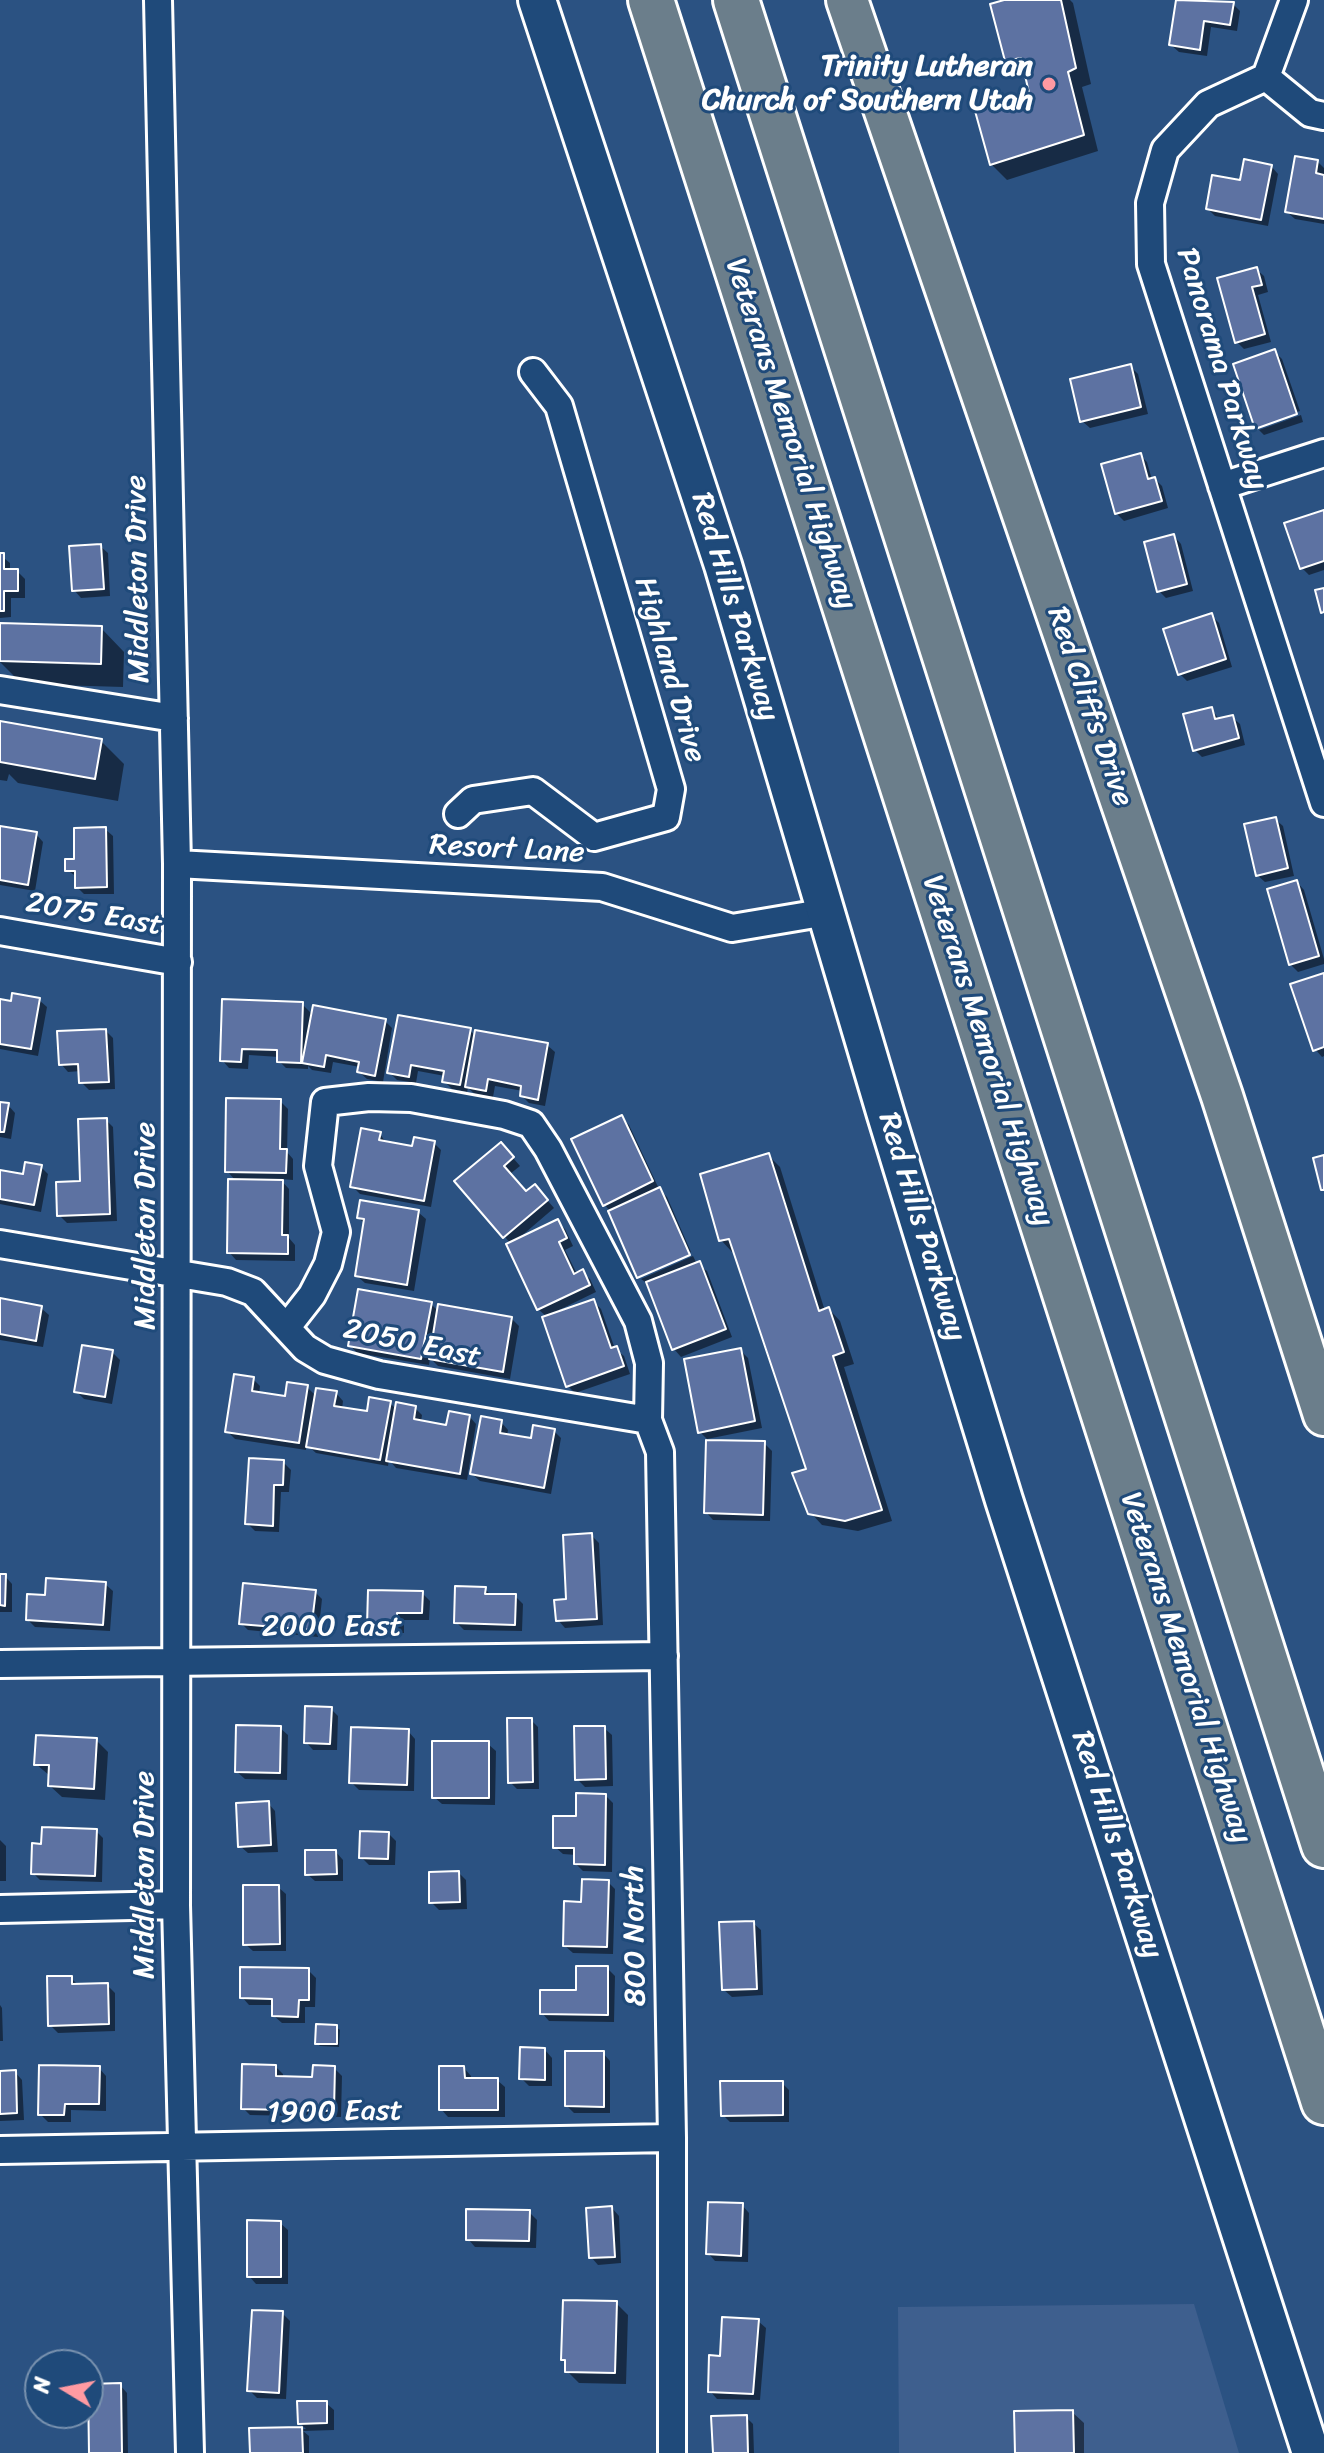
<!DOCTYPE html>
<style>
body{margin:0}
#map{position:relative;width:1324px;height:2453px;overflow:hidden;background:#2b5282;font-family:Sriracha,sans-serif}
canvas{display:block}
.north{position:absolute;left:24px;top:2349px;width:80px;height:80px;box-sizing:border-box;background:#1f4a7a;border:2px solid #7992af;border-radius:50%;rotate:280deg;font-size:22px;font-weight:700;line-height:32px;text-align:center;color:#fff}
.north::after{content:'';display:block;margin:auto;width:28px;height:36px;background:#ff9aa2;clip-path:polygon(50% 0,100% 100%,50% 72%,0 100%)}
</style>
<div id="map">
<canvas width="1324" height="2453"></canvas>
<div class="north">N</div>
</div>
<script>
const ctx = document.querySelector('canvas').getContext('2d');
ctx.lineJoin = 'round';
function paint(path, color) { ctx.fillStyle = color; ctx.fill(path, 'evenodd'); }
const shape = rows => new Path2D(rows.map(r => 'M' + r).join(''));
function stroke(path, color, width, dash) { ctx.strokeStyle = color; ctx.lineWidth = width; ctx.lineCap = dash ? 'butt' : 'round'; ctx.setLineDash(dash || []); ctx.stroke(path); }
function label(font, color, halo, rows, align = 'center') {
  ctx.font = font + ' Sriracha,sans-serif'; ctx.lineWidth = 6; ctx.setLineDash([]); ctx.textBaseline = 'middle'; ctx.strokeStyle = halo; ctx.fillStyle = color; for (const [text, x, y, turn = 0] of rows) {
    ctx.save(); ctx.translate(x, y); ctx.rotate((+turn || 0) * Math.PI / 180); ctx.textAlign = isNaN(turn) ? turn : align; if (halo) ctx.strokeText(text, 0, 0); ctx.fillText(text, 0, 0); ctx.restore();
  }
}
paint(shape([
 [1194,2304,1239,2453,899,2453,898,2307]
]), '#3e5f8e');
paint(shape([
 [1011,0,1070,0,1073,3,1091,84,1082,87,1098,151,1007,180,991,164,1033,98,1027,75,1022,76,1006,60],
 [1178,0,1233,4,1240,11,1237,31,1211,27,1207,56,1179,52,1171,45],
 [1318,162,1324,168,1324,224,1295,219,1287,212],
 [1271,166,1278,174,1268,226,1215,216,1208,209,1242,182],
 [1256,269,1264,276,1268,292,1258,295,1271,342,1244,349,1237,342],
 [1275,352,1282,359,1300,411,1258,425,1258,429,1257,428],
 [1130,366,1138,374,1148,414,1090,428,1082,421],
 [1301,415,1303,422,1264,435,1259,430],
 [1140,455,1147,462,1152,480,1155,479,1162,486,1168,508,1124,521,1116,513],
 [1324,512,1324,570,1309,575,1302,568],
 [1174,536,1181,544,1193,591,1166,598,1159,591],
 [100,546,108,553,110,596,81,598,74,590],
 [0,555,10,563,10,571,17,571,25,579,25,598,11,598,11,617,0,618],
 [1211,615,1219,623,1232,667,1187,681,1180,674],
 [0,625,101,628,124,652,123,687,22,684,0,662],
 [1211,709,1220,720,1232,717,1240,724,1245,745,1202,757,1195,750],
 [0,729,101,741,124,764,118,801,18,783,9,774,7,781,0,780],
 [1275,819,1283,826,1294,876,1265,882,1257,875],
 [0,828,36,834,43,842,35,891,0,885],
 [105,829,113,836,114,894,84,894,77,887,77,877,67,870],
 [1297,882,1304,890,1324,959,1324,964,1298,972,1290,964],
 [1324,975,1324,1056,1322,1057,1315,1049],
 [39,1000,47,1007,38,1056,0,1049,0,1001,12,1003],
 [302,1004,313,1015,385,1021,392,1028,383,1082,367,1079,359,1072,360,1067,333,1062,331,1073,312,1070,308,1066,308,1069,286,1068,279,1061,279,1057,249,1055,248,1069,229,1068,222,1060],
 [470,1030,476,1037,547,1045,555,1052,545,1106,529,1103,522,1096,523,1091,495,1086,493,1097,475,1094,468,1088,467,1092,452,1089,444,1081,445,1076,418,1071,416,1083,397,1080,389,1072],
 [106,1031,113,1038,115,1089,89,1090,81,1082,81,1071,68,1072,61,1064],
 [280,1101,288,1109,287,1152,293,1159,293,1180,280,1179,289,1189,289,1238,295,1245,295,1261,236,1260,229,1252,236,1181,227,1171],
 [0,1104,8,1105,15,1113,11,1139,0,1137],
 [621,1117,629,1125,659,1189,667,1197,691,1252,639,1275,639,1277,609,1210,604,1204],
 [106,1120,113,1127,117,1221,67,1223,59,1215,82,1183],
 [380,1134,387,1144,413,1149,434,1143,441,1150,431,1207,360,1194,352,1186],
 [508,1152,520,1166,510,1174,527,1193,542,1194,554,1208,518,1239,557,1222,565,1229,573,1246,565,1250,577,1274,582,1272,590,1279,596,1292,559,1310,560,1313,593,1301,601,1309,615,1349,624,1356,630,1374,575,1393,568,1386,547,1317,538,1309,511,1244,457,1181],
 [768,1155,780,1167,825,1311,829,1309,840,1321,854,1364,844,1367,892,1521,858,1531,822,1525,810,1512,809,1471,736,1251,732,1252,721,1240],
 [41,1167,48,1174,41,1212,0,1204,0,1172,25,1176],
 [418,1212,426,1219,414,1291,365,1283,357,1276,365,1224,359,1218],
 [693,1256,697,1264,707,1271,732,1337,681,1357,674,1349,648,1284,641,1279],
 [0,1300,41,1308,49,1315,43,1347,0,1340],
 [431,1304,439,1312,512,1319,519,1326,510,1379,438,1366,430,1358,429,1365,357,1353,350,1345],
 [740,1350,748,1358,762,1428,707,1439,700,1432],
 [112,1352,120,1360,112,1404,84,1399,76,1391],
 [253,1379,260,1386,259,1394,287,1398,307,1387,317,1397,336,1393,343,1401,342,1409,368,1414,390,1403,397,1410,415,1408,422,1415,421,1422,448,1427,469,1416,476,1424,467,1480,396,1468,389,1460,388,1466,316,1453,306,1444,306,1450,235,1439,227,1431],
 [501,1422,508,1430,507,1436,532,1441,554,1431,561,1438,551,1494,480,1481,472,1474],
 [764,1443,772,1451,770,1521,713,1520,706,1512],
 [283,1462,291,1470,289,1492,281,1492,279,1532,255,1531,247,1523],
 [591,1535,599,1543,603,1625,565,1628,558,1620,569,1601],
 [0,1576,5,1576,12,1584,12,1612,0,1612],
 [105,1584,113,1591,110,1631,35,1627,28,1620],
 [485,1589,492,1596,515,1596,523,1604,522,1631,464,1630,456,1622],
 [315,1592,322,1599,318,1637,248,1630,241,1623],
 [422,1593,430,1601,429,1620,404,1620,404,1633,377,1633,369,1626],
 [331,1709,338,1716,337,1750,313,1750,306,1742],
 [531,1720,538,1727,539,1789,517,1789,510,1782],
 [280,1728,288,1735,287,1780,245,1779,237,1772],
 [604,1728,612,1735,613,1786,585,1787,577,1779],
 [408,1731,415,1739,414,1791,359,1790,351,1782],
 [96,1740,108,1752,105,1800,62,1797,50,1786,50,1776,36,1764],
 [488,1744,496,1751,495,1805,442,1804,434,1797],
 [606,1796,613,1803,612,1872,583,1871,576,1864,576,1855,563,1854,555,1847,578,1818],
 [268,1803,275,1811,278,1852,248,1853,240,1846],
 [96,1831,103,1838,102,1882,40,1880,33,1873,43,1846],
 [389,1834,396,1841,395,1865,369,1865,361,1857],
 [0,1840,6,1846,6,1881,0,1881],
 [336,1852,343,1860,343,1881,315,1881,307,1874],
 [459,1873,466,1880,467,1909,439,1910,431,1902],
 [608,1882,615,1889,613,1954,573,1953,565,1946,583,1904],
 [278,1887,286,1894,286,1951,253,1951,245,1944],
 [753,1923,761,1930,763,1995,732,1997,724,1990],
 [607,1968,615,1976,614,2022,549,2021,542,2013,578,1992],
 [308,1970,316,1978,315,2007,305,2007,305,2023,282,2023,274,2016,274,2005,249,2005,242,1997],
 [71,1978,79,1986,107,1985,115,1993,115,2031,58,2033,50,2025],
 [0,2005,2,2008,3,2041,0,2041],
 [336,2027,340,2030,339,2047,320,2046,317,2043],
 [545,2050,552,2058,552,2086,529,2086,521,2078],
 [603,2053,610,2061,610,2113,574,2113,567,2106],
 [276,2067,283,2074,283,2079,314,2080,334,2068,342,2076,341,2117,250,2115,243,2108],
 [99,2068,106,2076,106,2111,71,2110,71,2122,48,2122,40,2114],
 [464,2068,471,2076,471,2080,497,2080,505,2087,505,2117,448,2117,441,2109],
 [15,2072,22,2080,24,2120,0,2121,0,2073],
 [782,2083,789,2090,789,2122,730,2122,723,2115],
 [742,2205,749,2213,748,2262,715,2261,708,2253],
 [612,2208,619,2216,621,2263,598,2265,591,2257],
 [529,2212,537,2220,536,2248,475,2247,468,2239],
 [280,2223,288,2230,288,2284,256,2284,249,2276],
 [616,2303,628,2315,626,2384,579,2383,567,2371,567,2364,563,2359],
 [282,2313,290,2321,286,2399,257,2398,249,2390],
 [758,2321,766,2328,760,2400,717,2399,710,2391,722,2358],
 [120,2385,127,2393,128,2453,91,2453],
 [326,2403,334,2410,334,2430,303,2431,309,2436,309,2453,252,2453,251,2430,306,2429,300,2423],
 [1072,2412,1084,2423,1084,2453,1017,2453],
 [746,2417,753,2424,754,2453,715,2453]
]), '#0007');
const building = shape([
 [1004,0,1061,0,1076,68,1068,72,1084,135,990,165,975,111,1030,97,1021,58,1005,61,990,4,1004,0],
 [1176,0,1234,2,1230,25,1204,21,1200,50,1169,45,1176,0],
 [1295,156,1318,160,1316,173,1324,175,1324,219,1285,212,1295,156],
 [1244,159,1272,165,1261,220,1206,209,1212,175,1240,180,1244,159],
 [1257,267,1262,285,1252,287,1265,334,1235,343,1217,278,1257,267],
 [1275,349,1297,414,1255,429,1233,364,1275,349],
 [1131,364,1141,407,1080,422,1070,379,1131,364],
 [1141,453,1148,479,1155,477,1162,501,1115,514,1101,464,1141,453],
 [1324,510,1324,561,1300,569,1284,523,1324,510],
 [1174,534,1187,584,1157,592,1144,542,1174,534],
 [101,544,104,589,72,591,69,546,101,544],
 [0,553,4,553,4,569,18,569,18,591,4,591,4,611,0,611,0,553],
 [1324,588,1324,612,1321,613,1315,590,1324,588],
 [1212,613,1226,659,1178,675,1163,629,1212,613],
 [0,623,102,626,101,664,0,661,0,623],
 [1212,707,1215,719,1233,715,1239,738,1193,751,1183,714,1212,707],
 [0,721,102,739,95,779,0,762,0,721],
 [1276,817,1288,868,1256,876,1244,824,1276,817],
 [0,826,37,832,28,885,0,880,0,826],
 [106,827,107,887,75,888,75,871,65,871,65,859,74,859,74,828,106,827],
 [1297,880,1319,956,1289,965,1267,889,1297,880],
 [1324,973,1324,1047,1313,1051,1290,984,1324,973],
 [12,993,40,998,31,1049,0,1044,0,999,11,1001,12,993],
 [222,999,303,1002,301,1063,277,1062,277,1050,242,1049,241,1062,220,1061,222,999],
 [313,1005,386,1019,375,1076,357,1072,359,1062,326,1055,324,1067,302,1063,313,1005],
 [398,1015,471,1028,460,1085,442,1082,444,1071,411,1065,409,1077,387,1073,398,1015],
 [106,1029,109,1082,79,1083,78,1064,59,1065,57,1031,106,1029],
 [475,1030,548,1043,538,1100,520,1096,521,1086,488,1079,486,1091,465,1087,475,1030],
 [226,1098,281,1099,280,1149,287,1149,286,1173,225,1172,226,1098],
 [0,1102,9,1103,4,1132,0,1132,0,1102],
 [622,1115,653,1181,603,1206,571,1139,622,1115],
 [107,1118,110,1214,57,1216,56,1182,80,1181,78,1119,107,1118],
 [361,1128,381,1132,379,1140,412,1146,414,1137,435,1141,424,1201,350,1187,361,1128],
 [501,1142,514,1157,504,1166,526,1191,535,1184,548,1200,503,1238,454,1181,501,1142],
 [769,1153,819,1311,829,1307,844,1352,833,1356,882,1510,845,1521,808,1514,792,1473,806,1469,729,1239,719,1241,700,1174,769,1153],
 [1324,1155,1324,1190,1321,1190,1313,1158,1324,1155],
 [25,1162,42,1165,34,1205,0,1199,0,1170,23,1174,25,1162],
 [228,1179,283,1180,282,1235,288,1235,288,1254,227,1253,228,1179],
 [660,1187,690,1255,637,1278,608,1211,660,1187],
 [360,1200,419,1210,407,1285,355,1276,364,1219,357,1218,360,1200],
 [558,1219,567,1238,559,1242,574,1274,583,1269,590,1285,537,1310,506,1244,558,1219],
 [700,1261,726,1329,672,1350,646,1282,700,1261],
 [358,1289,432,1302,421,1359,348,1346,358,1289],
 [0,1298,42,1306,36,1341,0,1334,0,1298],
 [594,1299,611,1348,617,1346,624,1366,566,1387,542,1317,594,1299],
 [438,1304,512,1317,503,1372,429,1359,438,1304],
 [82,1345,113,1350,105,1397,74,1392,82,1345],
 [741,1348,755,1421,698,1433,684,1359,741,1348],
 [234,1374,254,1377,252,1391,285,1396,287,1382,308,1385,299,1443,225,1432,234,1374],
 [316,1388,337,1391,334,1406,367,1411,369,1397,391,1401,380,1460,306,1447,316,1388],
 [396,1402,416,1406,414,1419,446,1425,449,1411,470,1415,460,1474,386,1461,396,1402],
 [481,1416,502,1420,500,1433,531,1438,533,1425,555,1429,544,1488,470,1474,481,1416],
 [706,1440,765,1441,763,1515,704,1513,706,1440],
 [249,1458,284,1460,283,1485,274,1485,273,1526,245,1524,249,1458],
 [592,1533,597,1619,556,1621,554,1600,566,1599,563,1535,592,1533],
 [0,1574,6,1574,5,1606,0,1605,0,1574],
 [46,1578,106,1582,103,1625,26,1620,27,1594,45,1595,46,1578],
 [243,1583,316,1590,311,1630,239,1624,243,1583],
 [455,1586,486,1587,485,1594,516,1594,515,1625,454,1623,455,1586],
 [368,1590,423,1591,422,1613,397,1613,397,1627,367,1626,368,1590],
 [305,1706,332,1707,330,1744,304,1743,305,1706],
 [507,1718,532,1718,533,1782,508,1783,507,1718],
 [236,1725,281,1726,280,1773,235,1772,236,1725],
 [574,1726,605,1726,606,1779,575,1780,574,1726],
 [351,1727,409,1729,407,1785,349,1783,351,1727],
 [36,1735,97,1738,94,1789,48,1786,49,1765,34,1765,36,1735],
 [432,1741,489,1741,489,1798,432,1798,432,1741],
 [576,1793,606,1794,605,1865,574,1864,574,1848,553,1848,553,1816,576,1816,576,1793],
 [269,1801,271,1845,238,1847,236,1803,269,1801],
 [42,1827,97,1829,95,1876,31,1874,32,1843,41,1844,42,1827],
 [360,1831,389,1832,388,1859,359,1858,360,1831],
 [305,1850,336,1850,337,1874,305,1875,305,1850],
 [459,1871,460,1902,429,1903,429,1872,459,1871],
 [582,1879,609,1880,607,1947,563,1946,564,1901,581,1902,582,1879],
 [243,1885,279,1885,280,1944,243,1945,243,1885],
 [754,1921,757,1989,722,1990,719,1922,754,1921],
 [576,1966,608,1966,608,2015,540,2014,540,1990,576,1990,576,1966],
 [240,1967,309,1968,309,2000,299,2000,298,2017,272,2016,272,1999,240,1998,240,1967],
 [47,1976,72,1976,72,1984,108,1983,109,2024,48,2026,47,1976],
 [316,2024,337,2025,337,2044,315,2044,316,2024],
 [520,2047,545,2048,545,2080,519,2079,520,2047],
 [565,2051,604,2051,604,2107,565,2106,565,2051],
 [242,2064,276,2065,276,2076,312,2077,313,2065,335,2066,334,2111,241,2109,242,2064],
 [39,2065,100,2066,99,2104,65,2104,64,2115,38,2115,39,2065],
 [439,2066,464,2066,465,2078,498,2078,498,2110,439,2110,439,2066],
 [16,2070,17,2113,0,2114,0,2071,16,2070],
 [720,2081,783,2081,783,2115,721,2116,720,2081],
 [708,2202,743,2203,741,2256,706,2254,708,2202],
 [612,2206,615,2257,589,2258,586,2208,612,2206],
 [466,2209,530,2210,529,2241,466,2240,466,2209],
 [247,2220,281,2221,281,2277,247,2277,247,2220],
 [563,2300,617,2301,615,2373,565,2372,565,2360,561,2360,563,2300],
 [252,2310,283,2311,279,2393,247,2391,252,2310],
 [722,2317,759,2319,753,2394,708,2392,709,2355,720,2356,722,2317],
 [121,2383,122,2453,89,2453,88,2384,121,2383],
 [297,2401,327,2401,327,2423,298,2424,297,2401],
 [1073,2410,1074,2453,1015,2453,1014,2411,1073,2410],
 [747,2415,748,2453,713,2453,711,2416,747,2415],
 [302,2427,303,2453,250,2453,249,2428,302,2427]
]);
paint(building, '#5d72a2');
stroke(building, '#fff', 2);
const street = shape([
 [158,0,177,864,176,1905,190,2453],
 [1294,0,1266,77,1208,104,1165,150,1150,203,1151,264,1324,803],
 [1266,77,1310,113,1324,116],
 [1222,486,1324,453],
 [0,690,174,718],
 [458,814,473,800,533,791,594,837,666,817,671,789,559,406,533,372],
 [177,864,602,887,732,928,827,912],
 [0,931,178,962],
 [0,1244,227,1282,253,1292,305,1348,325,1360,379,1375,648,1420],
 [287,1327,312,1295,328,1264,336,1232,318,1166,325,1102,369,1097,411,1098,504,1115,531,1124,548,1149,638,1321,649,1363,648,1420,660,1452,672,2138,672,2453],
 [0,1664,664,1656],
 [0,1909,176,1905],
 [0,2150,672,2138]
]);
const secondary = shape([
 [537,0,723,565,886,1115,1004,1500,1311,2453]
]);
const primary = shape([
 [847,0,1222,1096,1324,1415]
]);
const highway = shape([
 [651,0,1324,2102],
 [736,0,1324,1845]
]);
stroke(street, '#fff', 32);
stroke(secondary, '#fff', 42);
stroke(primary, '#fff', 46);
stroke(highway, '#fff', 50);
stroke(street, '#1f4a7a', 26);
stroke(secondary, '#1f4a7a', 36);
stroke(primary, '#6b7e8b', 40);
stroke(highway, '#6b7e8b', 44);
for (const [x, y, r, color] of [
 [1049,84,8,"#ff9aa2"]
]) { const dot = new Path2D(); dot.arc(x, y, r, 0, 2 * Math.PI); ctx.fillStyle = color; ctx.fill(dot); stroke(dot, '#1f4a7a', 3); }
label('bold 30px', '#fff', '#1f4a7a', [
 ["Trinity Lutheran",1033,67],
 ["Church of Southern Utah",1033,101]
], 'right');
label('30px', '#fff', '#1f4a7a', [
 ["Panorama Parkway",1221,369,73],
 ["Veterans Memorial Highway",790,434,72],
 ["Middleton Drive",139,579,-91],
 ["Red Hills Parkway",734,607,73],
 ["Highland Drive",669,670,74],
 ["Red Cliffs Drive",1089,707,71],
 ["Resort Lane",507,850,3],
 ["2075 East",94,915,10],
 ["Veterans Memorial Highway",987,1051,72],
 ["Middleton Drive",146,1226,-90],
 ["Red Hills Parkway",921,1227,73],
 ["2050 East",412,1344,12],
 ["2000 East",332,1627],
 ["Veterans Memorial Highway",1185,1668,72],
 ["Red Hills Parkway",1116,1845,72],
 ["Middleton Drive",145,1875,-90],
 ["800 North",636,1936,-91],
 ["1900 East",335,2113,-1]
]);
</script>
